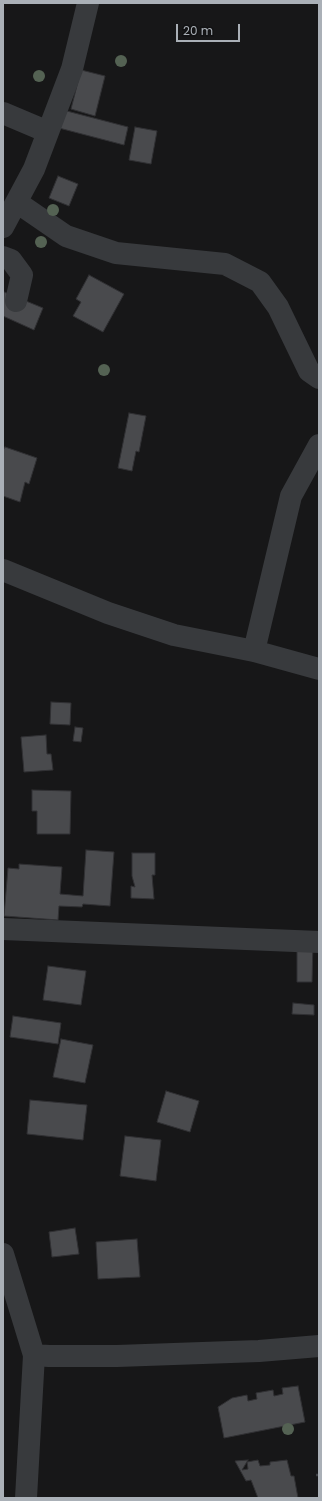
<!DOCTYPE html>
<style>
body{margin:0}
#map{position:relative;width:322px;height:1501px;overflow:hidden;background:#171718;font-family:Poppins,sans-serif}
canvas{display:block}
.frame{position:absolute;inset:0;border:4px solid #aab0b7;pointer-events:none}
.scale{position:absolute;left:176px;top:24px;width:64px;height:18px;box-sizing:border-box;border:2px solid #aab0b7;border-top:0;padding-left:5px;font-size:12px;line-height:14px;white-space:nowrap;color:#aab0b7;-webkit-text-stroke:3px #121213;paint-order:stroke}
</style>
<div id="map">
<canvas width="322" height="1501"></canvas>
<div class="frame"></div>
<div class="scale">20 m</div>
</div>
<script>
const ctx = document.querySelector('canvas').getContext('2d');
ctx.lineJoin = 'round';
function paint(path, color) { ctx.fillStyle = color; ctx.fill(path, 'evenodd'); }
const shape = rows => new Path2D(rows.map(r => 'M' + r).join(''));
function stroke(path, color, width, dash) { ctx.strokeStyle = color; ctx.lineWidth = width; ctx.lineCap = dash ? 'butt' : 'round'; ctx.setLineDash(dash || []); ctx.stroke(path); }
const building = shape([
 [81,70,105,76,95,116,71,109,81,70],
 [63,110,128,127,124,145,59,128,63,110],
 [135,127,157,131,151,164,129,160,135,127],
 [58,176,78,184,69,206,49,198,58,176],
 [89,275,124,294,103,332,73,316,81,302,76,299,89,275],
 [4,292,43,308,34,330,3,316,4,292],
 [129,413,146,416,139,452,136,451,132,471,118,468,129,413],
 [5,447,37,458,29,484,25,482,20,502,3,496,3,450,5,447],
 [51,702,71,703,70,725,50,724,51,702],
 [75,727,83,728,81,742,73,741,75,727],
 [46,735,47,754,51,754,53,770,24,772,21,737,46,735],
 [32,790,71,791,70,834,37,834,37,811,32,811,32,790],
 [86,850,114,852,110,906,83,904,82,907,59,906,58,920,4,916,8,868,19,869,19,864,62,867,60,894,83,896,86,850],
 [132,853,155,853,155,875,152,875,154,899,131,898,131,886,135,887,132,876,132,853],
 [297,940,313,941,312,982,297,982,297,940],
 [48,966,86,971,81,1005,43,1000,48,966],
 [293,1003,314,1005,314,1015,292,1014,293,1003],
 [13,1016,61,1023,58,1044,10,1037,13,1016],
 [61,1039,93,1045,85,1083,53,1077,61,1039],
 [166,1091,199,1101,190,1132,157,1122,166,1091],
 [30,1100,87,1105,83,1140,27,1134,30,1100],
 [125,1136,161,1140,156,1181,120,1176,125,1136],
 [75,1228,79,1254,52,1257,49,1232,75,1228],
 [137,1239,140,1277,98,1279,96,1242,137,1239],
 [298,1386,305,1422,224,1438,218,1407,232,1398,247,1395,248,1401,257,1399,256,1393,273,1390,274,1396,283,1394,282,1388,298,1386],
 [248,1460,242,1470,248,1469,247,1462,258,1460,260,1466,270,1465,270,1462,287,1460,291,1476,294,1476,298,1498,258,1498,251,1480,246,1481,235,1461,248,1460]
]);
paint(building, '#494a4d');
stroke(building, '#313134', 1);
stroke(shape([
 [316,1475,319,1475]
]), '#3e4044', 2.5, [2, 3]);
stroke(shape([
 [3,113,48,132],
 [18,203,66,236,116,253,225,264,260,282,278,307,309,371,319,378],
 [3,227,34,169,72,69,88,3],
 [3,257,11,260,22,275,16,301],
 [3,570,108,613,174,635,254,651,319,669],
 [254,651,291,496,319,445],
 [3,929,319,942],
 [3,1254,34,1355,26,1498],
 [34,1355,49,1356,117,1356,259,1351,319,1346]
]), '#383a3d', 22);
ctx.fillStyle = '#546253';
for (const [x, y] of [
 [121,61],
 [39,76],
 [53,210],
 [41,242],
 [104,370],
 [288,1429]
]) { ctx.beginPath(); ctx.arc(x, y, 6, 0, 2 * Math.PI); ctx.fill(); }
</script>
